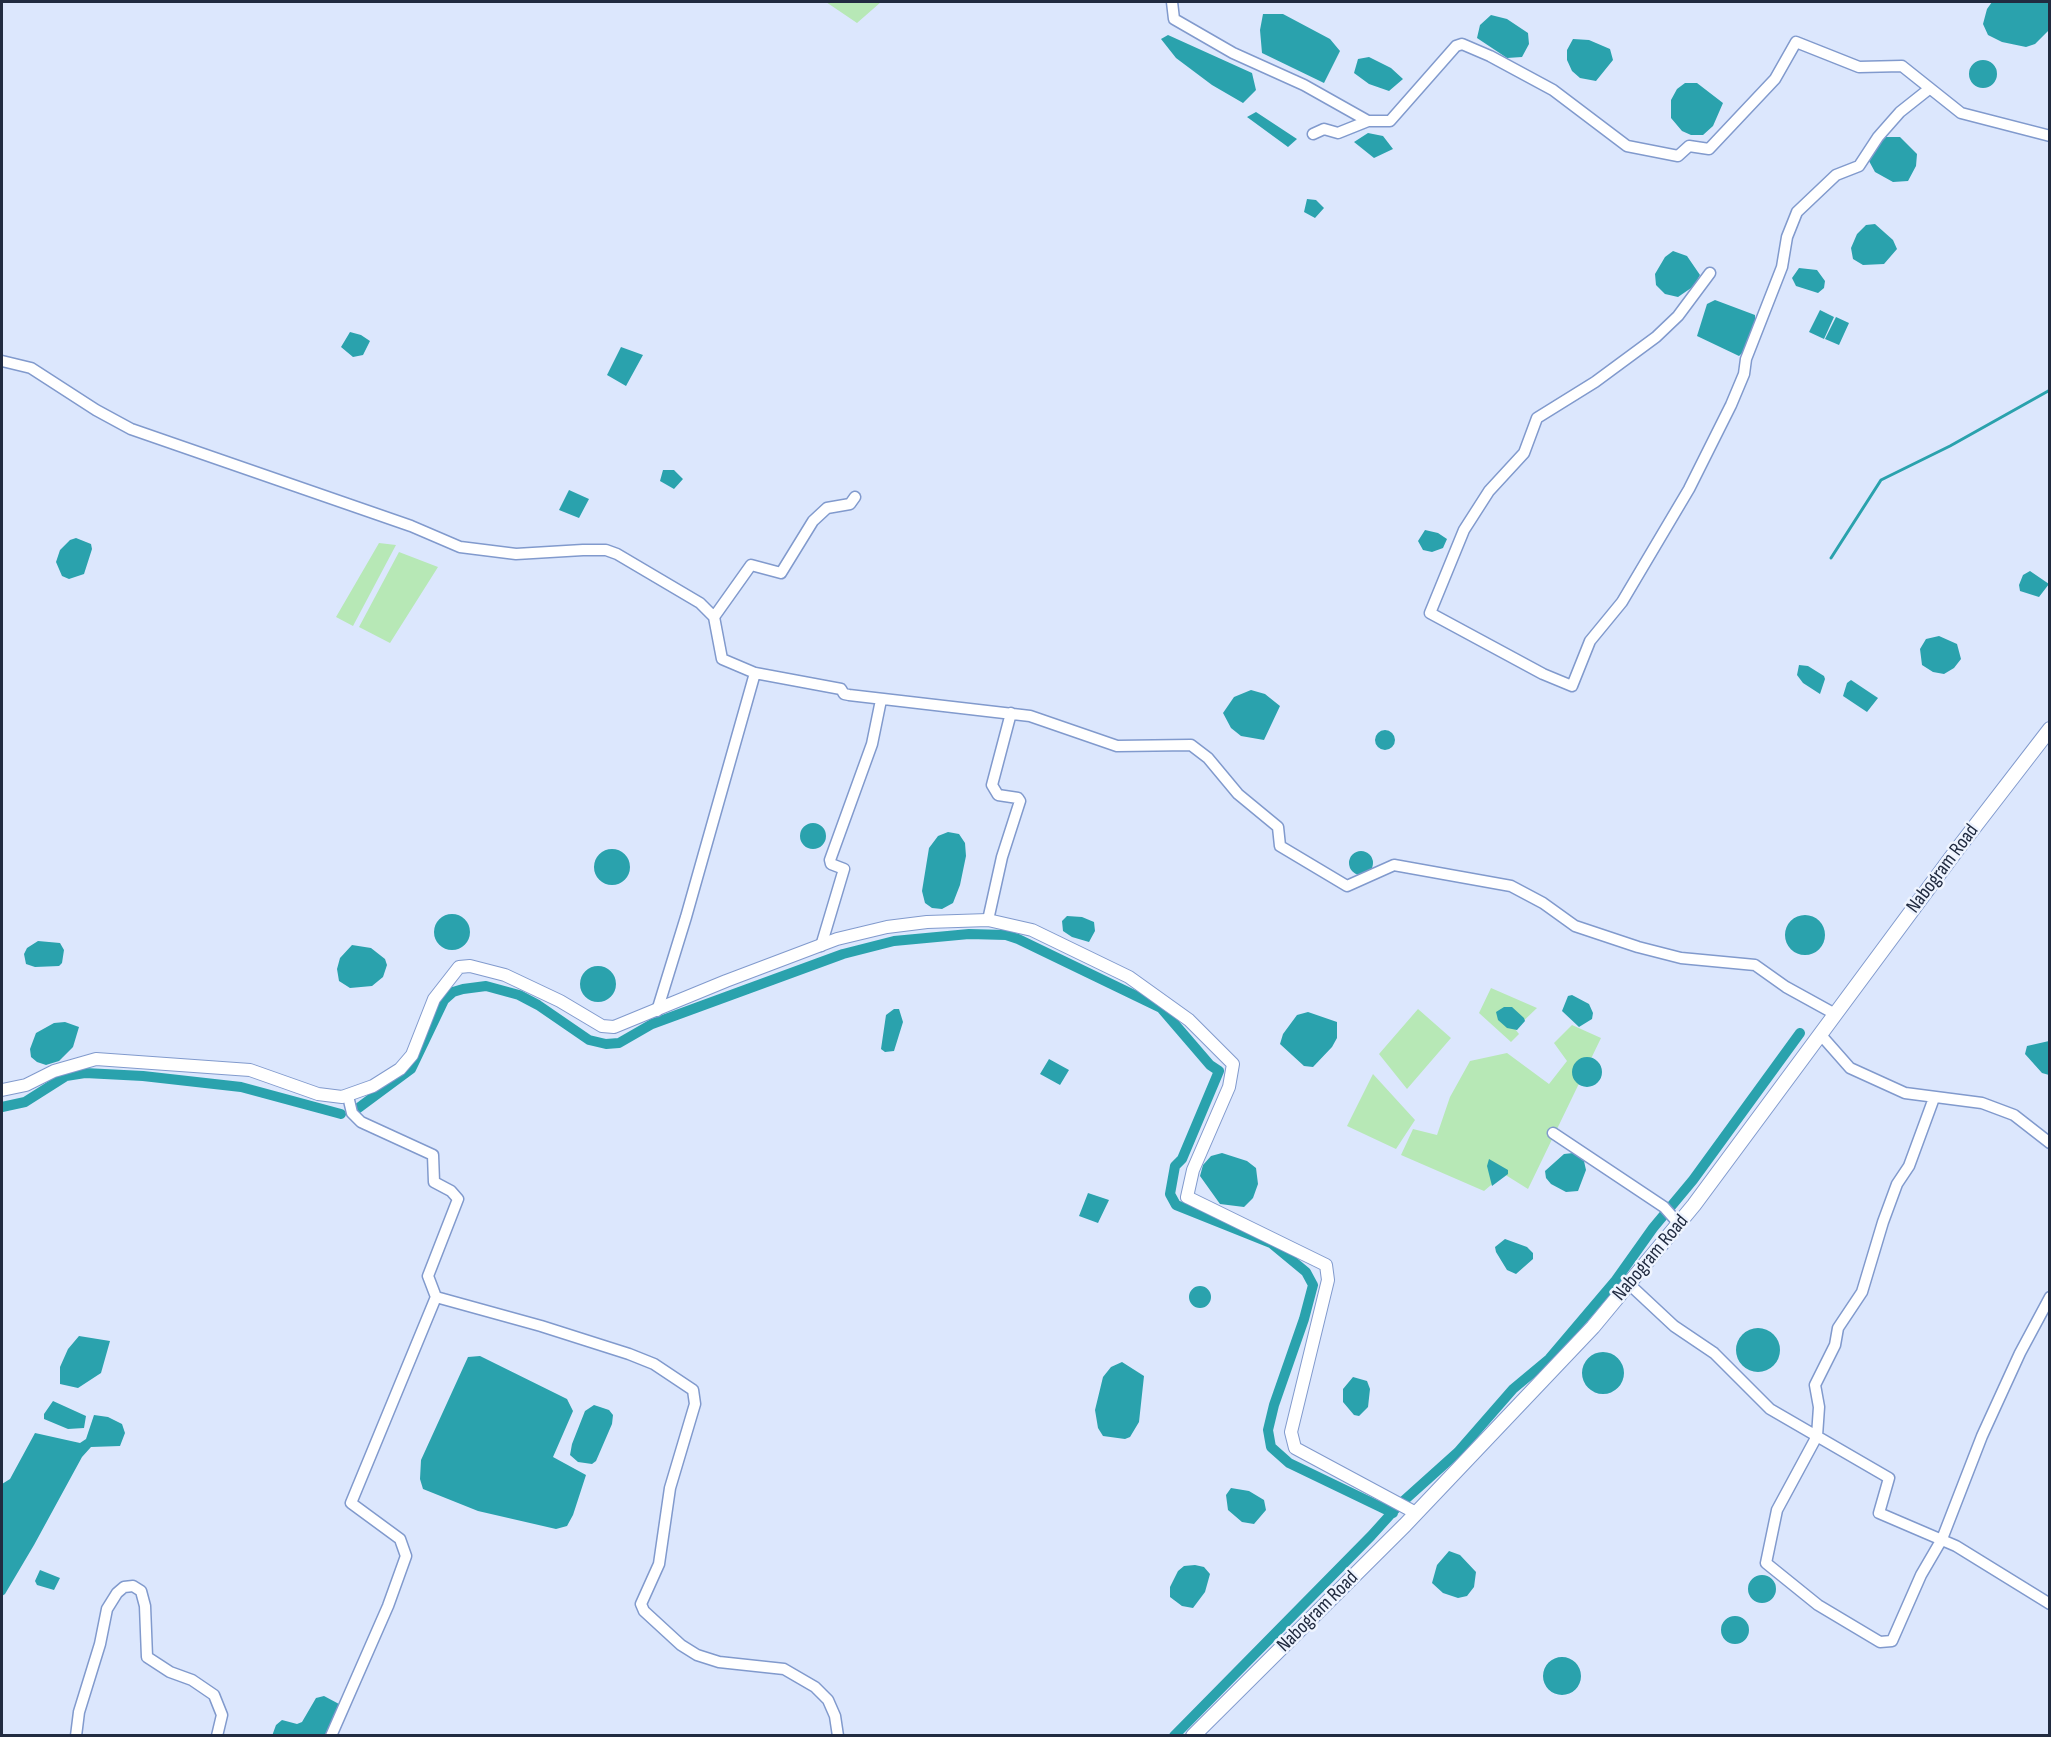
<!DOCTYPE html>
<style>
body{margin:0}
#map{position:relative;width:2051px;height:1737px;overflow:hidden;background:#dce7fd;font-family:"Sofia Sans Condensed",sans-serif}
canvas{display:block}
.frame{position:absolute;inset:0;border:3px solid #212b40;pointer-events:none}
</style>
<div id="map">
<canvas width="2051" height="1737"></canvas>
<div class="frame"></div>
</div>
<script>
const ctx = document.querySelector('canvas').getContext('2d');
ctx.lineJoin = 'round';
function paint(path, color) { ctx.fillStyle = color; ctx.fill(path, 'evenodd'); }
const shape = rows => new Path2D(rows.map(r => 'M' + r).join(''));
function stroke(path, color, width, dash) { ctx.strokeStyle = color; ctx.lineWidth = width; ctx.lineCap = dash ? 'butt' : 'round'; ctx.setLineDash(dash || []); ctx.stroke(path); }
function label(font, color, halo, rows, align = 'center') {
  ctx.font = font + ' "Sofia Sans Condensed",sans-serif'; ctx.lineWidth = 5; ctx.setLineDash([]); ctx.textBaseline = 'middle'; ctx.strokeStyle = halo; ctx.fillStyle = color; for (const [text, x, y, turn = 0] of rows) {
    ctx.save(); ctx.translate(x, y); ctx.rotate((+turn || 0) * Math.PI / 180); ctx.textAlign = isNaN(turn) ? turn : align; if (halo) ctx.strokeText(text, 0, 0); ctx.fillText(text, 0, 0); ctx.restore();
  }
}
paint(shape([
 [826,2,881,2,857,23],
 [379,543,396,545,353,626,336,617],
 [399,552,438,567,390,643,359,627],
 [1491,988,1537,1008,1515,1029,1519,1034,1511,1042,1479,1013],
 [1418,1009,1451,1038,1407,1089,1379,1054],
 [1572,1025,1601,1038,1528,1189,1504,1174,1484,1191,1401,1155,1413,1129,1437,1135,1450,1097,1470,1061,1507,1053,1549,1084,1567,1061,1554,1043],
 [1373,1074,1415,1120,1396,1149,1347,1126]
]), '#b7e8b6');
paint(shape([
 [1992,2,2048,2,2049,30,2035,44,2026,47,2002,42,1988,35,1983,24,1987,9],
 [1263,14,1283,14,1330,39,1340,51,1324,83,1262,53,1260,30],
 [1491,15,1507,19,1528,33,1529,44,1522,57,1507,58,1477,38,1480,25],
 [1168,35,1252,73,1256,90,1243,103,1212,85,1176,58,1161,39],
 [1573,39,1589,40,1610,49,1613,60,1596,81,1580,78,1572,71,1567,60,1567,50],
 [1369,57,1391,68,1403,79,1389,91,1369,84,1354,73,1358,59],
 '1969 74a14 14 0 1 1 28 0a14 14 0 1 1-28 0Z',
 [1685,83,1697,83,1723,103,1713,126,1703,135,1691,135,1682,131,1671,118,1671,100,1677,89],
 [1256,112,1297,139,1288,147,1247,117],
 [1368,133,1383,136,1393,149,1374,158,1354,142],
 [1886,137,1900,137,1917,154,1916,166,1908,181,1893,182,1875,172,1869,161,1875,148],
 [1307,199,1316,200,1324,208,1315,218,1304,212],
 [1875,224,1893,240,1897,249,1884,264,1863,265,1853,259,1851,248,1857,234,1866,225],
 [1673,251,1687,256,1700,275,1694,286,1678,297,1665,294,1656,285,1655,274,1665,257],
 [1799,268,1817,270,1825,281,1824,288,1818,293,1796,286,1792,278],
 [1715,300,1755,315,1755,323,1744,351,1739,356,1697,336,1707,304],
 [1820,310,1834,317,1824,339,1809,332],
 [1836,317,1849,323,1839,345,1825,339],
 [350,332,361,335,370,341,363,355,353,357,341,347],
 [621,347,643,355,626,386,607,375],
 [663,470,674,470,683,479,674,489,660,481],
 [569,490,589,499,579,518,559,510],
 [1425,530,1438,533,1447,539,1443,548,1432,552,1423,550,1418,541],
 [76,538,91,544,92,549,84,574,69,579,62,576,56,562,60,550,70,540],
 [2030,571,2049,584,2039,597,2020,591,2019,585,2023,575],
 [1939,636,1957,644,1961,659,1954,668,1944,674,1933,672,1922,665,1920,649,1926,639],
 [1799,665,1808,666,1824,676,1825,679,1820,694,1803,683,1797,675],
 [1851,680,1878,698,1867,712,1843,696,1847,683],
 [1251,690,1265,694,1280,706,1264,740,1241,736,1231,728,1223,713,1234,697],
 '1375 740a10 10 0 1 1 20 0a10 10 0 1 1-20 0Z',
 '800 836a13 13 0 1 1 26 0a13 13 0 1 1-26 0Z',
 [948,832,959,834,965,843,966,856,960,885,953,903,942,909,932,908,925,903,922,891,929,848,938,836],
 '594 867a18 18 0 1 1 36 0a18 18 0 1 1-36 0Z',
 '1349 863a12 12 0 1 1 24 0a12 12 0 1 1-24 0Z',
 '434 932a18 18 0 1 1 36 0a18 18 0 1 1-36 0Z',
 '1785 935a20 20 0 1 1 40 0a20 20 0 1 1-40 0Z',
 [1067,916,1082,917,1094,922,1095,931,1089,942,1072,937,1063,931,1062,921],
 [38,941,60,943,64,950,62,963,59,966,35,967,26,964,24,954,27,948],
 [352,945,371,948,385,959,387,965,383,977,372,986,350,988,339,981,337,969,340,958],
 '580 984a18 18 0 1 1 36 0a18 18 0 1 1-36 0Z',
 [1572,995,1589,1004,1593,1013,1592,1019,1579,1027,1562,1011,1568,996],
 [1504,1007,1512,1007,1524,1018,1525,1021,1517,1030,1507,1028,1498,1020,1496,1012],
 [894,1009,899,1009,903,1022,894,1051,885,1052,881,1049,886,1015],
 [1308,1012,1337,1022,1337,1038,1332,1047,1313,1067,1304,1066,1280,1044,1283,1034,1297,1015],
 [65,1022,79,1027,73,1047,59,1061,46,1065,37,1062,31,1057,30,1049,36,1033,54,1023],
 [2049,1041,2050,1041,2049,1075,2042,1073,2025,1054,2027,1046],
 '1572 1072a15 15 0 1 1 30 0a15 15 0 1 1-30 0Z',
 [1049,1059,1069,1070,1060,1085,1040,1074],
 [1222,1153,1247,1161,1256,1168,1258,1184,1253,1198,1244,1207,1220,1204,1200,1176,1203,1165,1211,1156],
 [1573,1153,1584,1161,1586,1170,1578,1191,1566,1192,1551,1184,1546,1178,1545,1171,1564,1154],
 [1489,1159,1508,1170,1508,1174,1492,1186,1487,1166],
 [1088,1193,1109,1200,1098,1223,1079,1216],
 [1505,1239,1527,1247,1533,1253,1533,1259,1516,1274,1507,1270,1496,1252,1495,1247],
 '1189 1297a11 11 0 1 1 22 0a11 11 0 1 1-22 0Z',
 '1736 1350a22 22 0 1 1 44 0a22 22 0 1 1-44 0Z',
 [79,1336,110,1341,101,1373,78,1388,60,1384,60,1367,68,1349],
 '1582 1373a21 21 0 1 1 42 0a21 21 0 1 1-42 0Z',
 [480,1356,567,1399,573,1411,553,1457,586,1475,573,1515,567,1526,556,1529,478,1511,423,1489,420,1479,421,1460,468,1357],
 [1122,1362,1144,1376,1139,1422,1130,1437,1125,1439,1103,1436,1098,1428,1095,1410,1103,1377,1111,1367],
 [1353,1377,1367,1381,1370,1389,1368,1407,1359,1416,1354,1415,1343,1402,1343,1389],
 [53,1401,86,1416,84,1428,68,1429,44,1419,44,1414],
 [594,1405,609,1410,613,1415,612,1424,596,1461,592,1464,578,1462,570,1455,572,1444,585,1411],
 [94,1415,108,1417,122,1424,125,1433,120,1446,91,1447,82,1457,34,1545,5,1594,2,1596,2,1484,10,1479,35,1433,80,1443,86,1439],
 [1231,1488,1249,1491,1264,1500,1266,1510,1254,1524,1242,1522,1228,1510,1226,1495],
 [1449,1551,1460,1555,1476,1572,1474,1587,1467,1596,1458,1598,1443,1593,1432,1583,1437,1565],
 [1195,1565,1204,1567,1210,1574,1205,1592,1193,1608,1182,1606,1170,1597,1170,1587,1178,1571,1184,1566],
 [40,1570,60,1578,54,1590,37,1585,35,1581],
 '1748 1589a14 14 0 1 1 28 0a14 14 0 1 1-28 0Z',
 '1721 1630a14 14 0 1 1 28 0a14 14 0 1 1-28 0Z',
 '1543 1676a19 19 0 1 1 38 0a19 19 0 1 1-38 0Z',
 [324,1696,339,1704,325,1735,272,1736,276,1725,282,1720,297,1724,302,1722,316,1698]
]), '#2aa2ad');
stroke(shape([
 [1831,558,1881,480,1950,446,2050,390]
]), '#2aa2ad', 3);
stroke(shape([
 [2,1107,25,1102,66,1076,85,1073,143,1076,241,1087,341,1114],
 [357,1109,411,1069,444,1000,453,992,463,989,486,986,519,995,538,1005,589,1040,606,1044,619,1043,652,1024,843,954,894,941,969,934,1006,935,1018,939,1161,1008,1210,1065,1219,1071,1182,1159,1175,1166,1170,1194,1176,1205,1271,1243,1306,1272,1313,1285,1304,1319,1274,1405,1268,1430,1271,1447,1289,1463,1393,1513],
 [1174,1736,1371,1536,1399,1505,1458,1452,1513,1389,1549,1359,1616,1280,1653,1228,1693,1180,1800,1033]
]), '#2aa2ad', 10);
const minor = shape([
 [1172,2,1174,19,1233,53,1304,85,1368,121,1390,121,1456,46,1462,44,1490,56,1553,90,1627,146,1678,156,1689,146,1709,149,1775,79,1796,42,1859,67,1902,66,1961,113,2050,136],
 [1313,134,1324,129,1338,133,1368,121],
 [1710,273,1678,316,1656,337,1595,382,1537,418,1524,453,1489,491,1464,530,1430,613,1543,674,1572,686,1590,641,1622,602,1689,489,1731,405,1744,374,1746,359,1782,267,1787,237,1797,212,1836,175,1859,166,1878,137,1900,112,1929,89],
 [2,361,31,368,96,410,131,429,411,526,460,547,516,554,583,550,606,550,617,554,700,603,714,617,722,659,755,673,841,689,844,694,849,695,1030,716,1117,746,1191,745,1208,758,1238,794,1278,827,1280,846,1347,886,1394,865,1511,886,1543,903,1575,926,1638,947,1681,958,1755,965,1786,987,1835,1014],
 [714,617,751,565,781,573,813,521,827,508,850,504,855,497],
 [988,920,1002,857,1020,801,1018,798,998,795,992,785,1011,713],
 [821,946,844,869,831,864,830,860,872,744,881,700],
 [657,1011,686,917,755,673],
 [1820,1034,1850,1068,1905,1093,1982,1103,2014,1115,2050,1143],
 [348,1096,352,1113,361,1122,433,1155,434,1182,451,1191,458,1199,428,1276,436,1297,541,1326,629,1354,654,1364,693,1390,695,1404,670,1488,659,1564,641,1604,644,1611,681,1645,697,1655,719,1662,784,1669,815,1687,828,1700,835,1716,838,1736],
 [1934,1098,1909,1166,1897,1184,1883,1222,1862,1292,1838,1328,1835,1345,1815,1385,1819,1407,1817,1436,1777,1510,1766,1563,1818,1605,1880,1642,1892,1641,1921,1575,1942,1539,1982,1436,2020,1353,2050,1297],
 [1553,1133,1664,1207,1679,1224],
 [1629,1284,1674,1326,1714,1353,1770,1409,1889,1478,1879,1513,1956,1546,2050,1604],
 [76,1736,79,1712,100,1644,107,1609,117,1593,124,1587,133,1586,141,1591,145,1606,147,1657,170,1672,192,1680,214,1695,222,1715,217,1736],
 [331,1736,388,1606,406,1556,400,1539,351,1503,436,1297]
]);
const tertiary = shape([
 [2,1090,26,1085,54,1071,96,1059,250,1070,318,1094,342,1097,373,1086,400,1069,412,1055,434,999,459,967,470,966,505,975,560,1001,602,1026,614,1027,726,981,837,939,887,927,927,922,988,920,1032,930,1129,977,1189,1020,1233,1064,1229,1087,1193,1170,1187,1197,1326,1265,1328,1280,1291,1432,1295,1448,1416,1513]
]);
const secondary = shape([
 [1193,1736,1405,1525,1593,1327,1694,1205,1959,847,2050,729]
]);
stroke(minor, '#819acd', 13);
stroke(tertiary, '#819acd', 14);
stroke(secondary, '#819acd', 16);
stroke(minor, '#fff', 10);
stroke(tertiary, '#fff', 12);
stroke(secondary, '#fff', 14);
label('20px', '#212b40', '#eef4ff', [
 ["Nabogram Road",1943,869,-53],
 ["Nabogram Road",1651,1258,-50],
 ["Nabogram Road",1318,1612,-45]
]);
</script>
